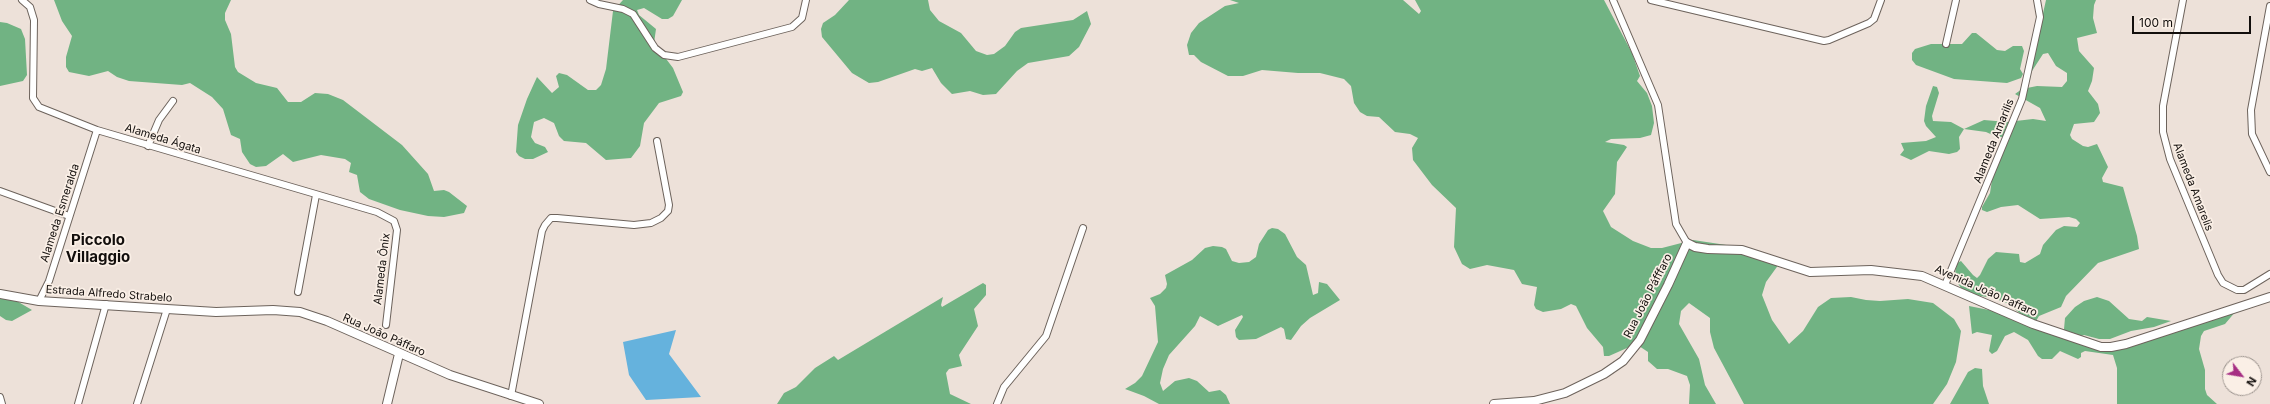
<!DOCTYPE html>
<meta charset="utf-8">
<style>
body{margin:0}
#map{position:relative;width:2270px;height:404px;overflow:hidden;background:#ede1d9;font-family:Inter,sans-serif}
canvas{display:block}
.north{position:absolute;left:2222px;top:356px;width:40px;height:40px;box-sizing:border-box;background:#faefe6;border:1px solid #9d958f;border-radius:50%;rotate:121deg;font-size:11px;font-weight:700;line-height:16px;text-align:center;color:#120e0c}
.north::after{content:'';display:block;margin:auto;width:14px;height:18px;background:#a62e83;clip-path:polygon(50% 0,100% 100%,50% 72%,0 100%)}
.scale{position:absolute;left:2132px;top:16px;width:119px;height:18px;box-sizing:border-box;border:2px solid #120e0c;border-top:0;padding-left:5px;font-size:12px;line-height:14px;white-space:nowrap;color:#120e0c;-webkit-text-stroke:3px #faefe6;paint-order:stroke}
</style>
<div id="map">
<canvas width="2270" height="404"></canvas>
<div class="north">N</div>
<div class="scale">100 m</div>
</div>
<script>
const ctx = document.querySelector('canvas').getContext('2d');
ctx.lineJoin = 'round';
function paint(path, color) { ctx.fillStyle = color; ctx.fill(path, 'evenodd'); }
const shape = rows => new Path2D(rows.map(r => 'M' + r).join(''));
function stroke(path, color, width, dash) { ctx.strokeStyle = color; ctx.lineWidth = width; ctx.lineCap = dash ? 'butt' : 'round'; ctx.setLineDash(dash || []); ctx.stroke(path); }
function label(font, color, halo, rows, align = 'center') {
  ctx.font = font + ' Inter,sans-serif'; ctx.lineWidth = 3.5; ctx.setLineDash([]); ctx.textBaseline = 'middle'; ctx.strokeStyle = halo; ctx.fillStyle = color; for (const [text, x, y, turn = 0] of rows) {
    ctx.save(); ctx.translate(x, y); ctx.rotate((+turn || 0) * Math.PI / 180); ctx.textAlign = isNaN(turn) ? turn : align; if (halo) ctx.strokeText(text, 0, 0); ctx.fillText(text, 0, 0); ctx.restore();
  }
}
paint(shape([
 [54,0,231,0,225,13,225,20,231,34,235,67,238,72,256,83,277,88,288,102,301,102,315,93,328,94,343,100,402,145,428,174,434,191,444,190,449,192,467,206,464,213,444,217,428,216,400,210,369,199,360,192,357,175,349,172,351,163,345,159,321,155,293,162,283,154,266,166,256,167,250,164,242,152,240,139,231,135,223,109,212,97,190,83,182,85,129,81,117,77,108,71,89,76,69,72,66,67,66,57,72,36,62,21],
 [623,0,682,0,673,16,668,19,662,19,644,8,637,10,639,15,656,29,654,43,673,68,683,92,681,96,659,103,644,123,640,146,631,158,606,160,586,143,564,141,559,136,554,123,544,118,534,122,531,137,535,143,545,147,548,152,533,159,525,159,519,156,516,152,518,125,527,99,537,77,552,93,559,87,556,76,559,73,567,75,588,90,596,90,601,85,606,69,613,11],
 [849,0,928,0,930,10,939,21,961,33,976,51,987,55,994,54,1005,46,1015,32,1021,28,1073,20,1087,11,1091,24,1079,47,1069,56,1028,63,1017,71,996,94,983,95,970,91,952,94,941,83,932,68,922,71,915,69,878,82,869,83,852,73,822,37,821,29,823,23,835,15],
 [1230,0,1403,0,1419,14,1421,11,1415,0,1604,0,1632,53,1640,76,1637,81,1647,93,1652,106,1654,123,1651,135,1640,138,1611,139,1605,142,1624,145,1627,147,1617,162,1615,194,1603,211,1611,227,1633,241,1651,248,1662,248,1693,240,1733,246,1779,264,1766,282,1762,295,1772,320,1789,344,1803,331,1818,307,1831,298,1851,297,1866,300,1880,301,1908,299,1933,303,1954,319,1961,331,1956,362,1947,384,1933,404,1744,404,1714,348,1710,332,1710,318,1689,303,1681,311,1679,324,1699,359,1705,385,1716,404,1689,404,1690,385,1687,376,1668,369,1657,369,1648,361,1648,352,1636,344,1609,356,1604,356,1603,347,1587,328,1576,306,1571,304,1561,309,1543,312,1536,309,1534,305,1537,287,1522,284,1514,270,1487,265,1470,269,1462,264,1454,247,1456,208,1432,185,1413,160,1412,148,1418,138,1410,134,1395,132,1379,117,1367,116,1360,112,1354,103,1351,86,1344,79,1320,73,1298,73,1262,70,1243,76,1228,76,1201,62,1194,55,1189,55,1187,45,1191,33,1199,23,1225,6,1239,3],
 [2046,0,2096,0,2094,5,2093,18,2097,33,2077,38,2079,51,2094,68,2092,81,2088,91,2098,104,2100,113,2094,122,2074,124,2070,135,2072,139,2083,146,2088,147,2097,144,2108,167,2102,178,2103,182,2123,187,2137,236,2139,249,2098,263,2066,296,2061,307,2039,316,2036,321,2062,333,2064,329,2065,318,2075,307,2084,301,2097,297,2109,301,2129,319,2142,321,2147,317,2171,321,2154,327,2131,331,2110,339,2099,339,2084,335,2078,337,2108,348,2236,311,2225,324,2204,331,2201,336,2199,349,2205,370,2205,389,2207,395,2217,404,2117,404,2117,368,2113,355,2085,351,2081,353,2081,357,2078,359,2060,351,2052,359,2042,359,2038,356,2028,340,2014,332,2005,336,1997,351,1992,354,1989,351,1992,335,1977,332,1972,334,1969,306,2019,316,2021,314,2007,303,1993,298,1975,295,1961,288,1954,278,1957,263,1961,261,1973,275,1977,278,1980,275,1988,259,1996,252,2019,254,2020,262,2025,263,2040,254,2043,245,2056,230,2064,226,2077,227,2080,223,2076,219,2069,217,2040,219,2018,205,2001,207,1987,212,1982,210,1982,207,1990,193,1993,173,2005,137,1997,137,1986,132,1964,129,1959,137,1960,149,1957,152,1949,154,1929,151,1911,160,1900,155,1904,150,1901,143,1926,141,1936,137,1926,126,1924,121,1926,106,1933,86,1937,87,1939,93,1932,116,1933,121,1951,122,1964,129,1984,120,2007,122,2033,119,2046,121,2040,108,2015,94,2022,89,2037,86,2062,87,2067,81,2067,73,2056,66,2048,53,2043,54,2032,71,2031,67],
 [0,22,7,23,21,29,25,39,27,75,23,81,0,86],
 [1972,33,1976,33,1997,50,2005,51,2013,46,2022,46,2024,51,2020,69,2023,74,2021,78,2007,83,1954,79,1916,65,1912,60,1912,53,1915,49,1931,44,1962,44],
 [1272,228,1278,229,1285,234,1297,257,1306,265,1313,295,1318,293,1319,282,1327,284,1340,300,1310,318,1301,326,1291,340,1286,339,1284,329,1281,327,1256,339,1239,340,1236,337,1235,330,1243,317,1242,315,1218,326,1200,316,1195,326,1169,355,1163,369,1160,383,1163,391,1175,381,1189,378,1197,381,1209,392,1220,390,1226,395,1230,404,1159,404,1144,396,1125,389,1135,383,1142,376,1158,342,1155,306,1150,298,1160,294,1166,288,1167,284,1165,275,1192,260,1205,248,1213,246,1222,247,1226,249,1232,261,1239,263,1249,262,1256,257,1259,244,1268,230],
 [983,283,986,285,986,295,974,309,978,326,959,355,962,366,949,369,946,373,950,394,971,404,777,404,784,393,796,387,815,368,834,356,838,360,943,297,941,305,942,307],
 [0,295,15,300,32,310,12,321,6,320,0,316],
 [1975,368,1982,369,1983,386,1989,404,1950,404,1968,372]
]), '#71b383');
paint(shape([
 [676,330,669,354,701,397,646,400,629,375,623,342]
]), '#65b2dd');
const minor = shape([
 [22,0,30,7,34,20,33,98,39,107,97,130,377,212,394,221,397,230,386,325],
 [590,0,599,4,623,9,633,14,655,48,664,55,678,57,792,27,802,18,806,0],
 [1613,0,1658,105,1676,224,1687,243],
 [1651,0,1824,41,1829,40,1869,23,1874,19,1881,0],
 [2183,0,2163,106,2163,132,2170,159,2218,275,2223,283,2237,290,2244,290,2270,274],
 [2270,6,2251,110,2252,134,2270,172],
 [1946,44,1956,0],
 [148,146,159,120,173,101],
 [0,191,69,216],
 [1945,285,2022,99,2040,17,2037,0],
 [298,292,316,195],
 [39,301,49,281,97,130],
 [511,396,542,231,545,225,551,218,557,218,634,225,651,223,661,218,668,211,669,205,657,141],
 [0,397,2,404],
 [78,404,106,304],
 [137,404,167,309],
 [997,404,1004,387,1046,336,1083,228]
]);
const tertiary = shape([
 [0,294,39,301,167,309,216,312,273,310,300,312,327,321,450,375,539,404],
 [387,404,399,354],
 [1494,404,1534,401,1565,393,1604,374,1623,361,1640,340,1668,285,1687,243,1695,247,1708,249,1742,250,1810,272,1871,270,1922,276,2033,324,2101,347,2111,347,2126,344,2270,297]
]);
stroke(minor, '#6d635c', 8);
stroke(tertiary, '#6d635c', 10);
stroke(minor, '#fff', 6);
stroke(tertiary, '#fff', 8);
label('11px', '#120e0c', '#faefe6', [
 ["Alameda Ágata",163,139,17],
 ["Alameda Amarilis",1994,141,-68],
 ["Alameda Amarelis",2193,187,69],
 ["Alameda Esmeralda",60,213,-72],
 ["Alameda Ônix",382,269,-83],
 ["Avenida João Paffaro",1986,291,24],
 ["Estrada Alfredo Strabelo",109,294,4],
 ["Rua João Páfffaro",1648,296,-63],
 ["Rua João Páffaro",384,335,24]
]);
label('bold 15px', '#120e0c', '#faefe6', [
 ["Piccolo",98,240],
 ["Villaggio",98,257]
]);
</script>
